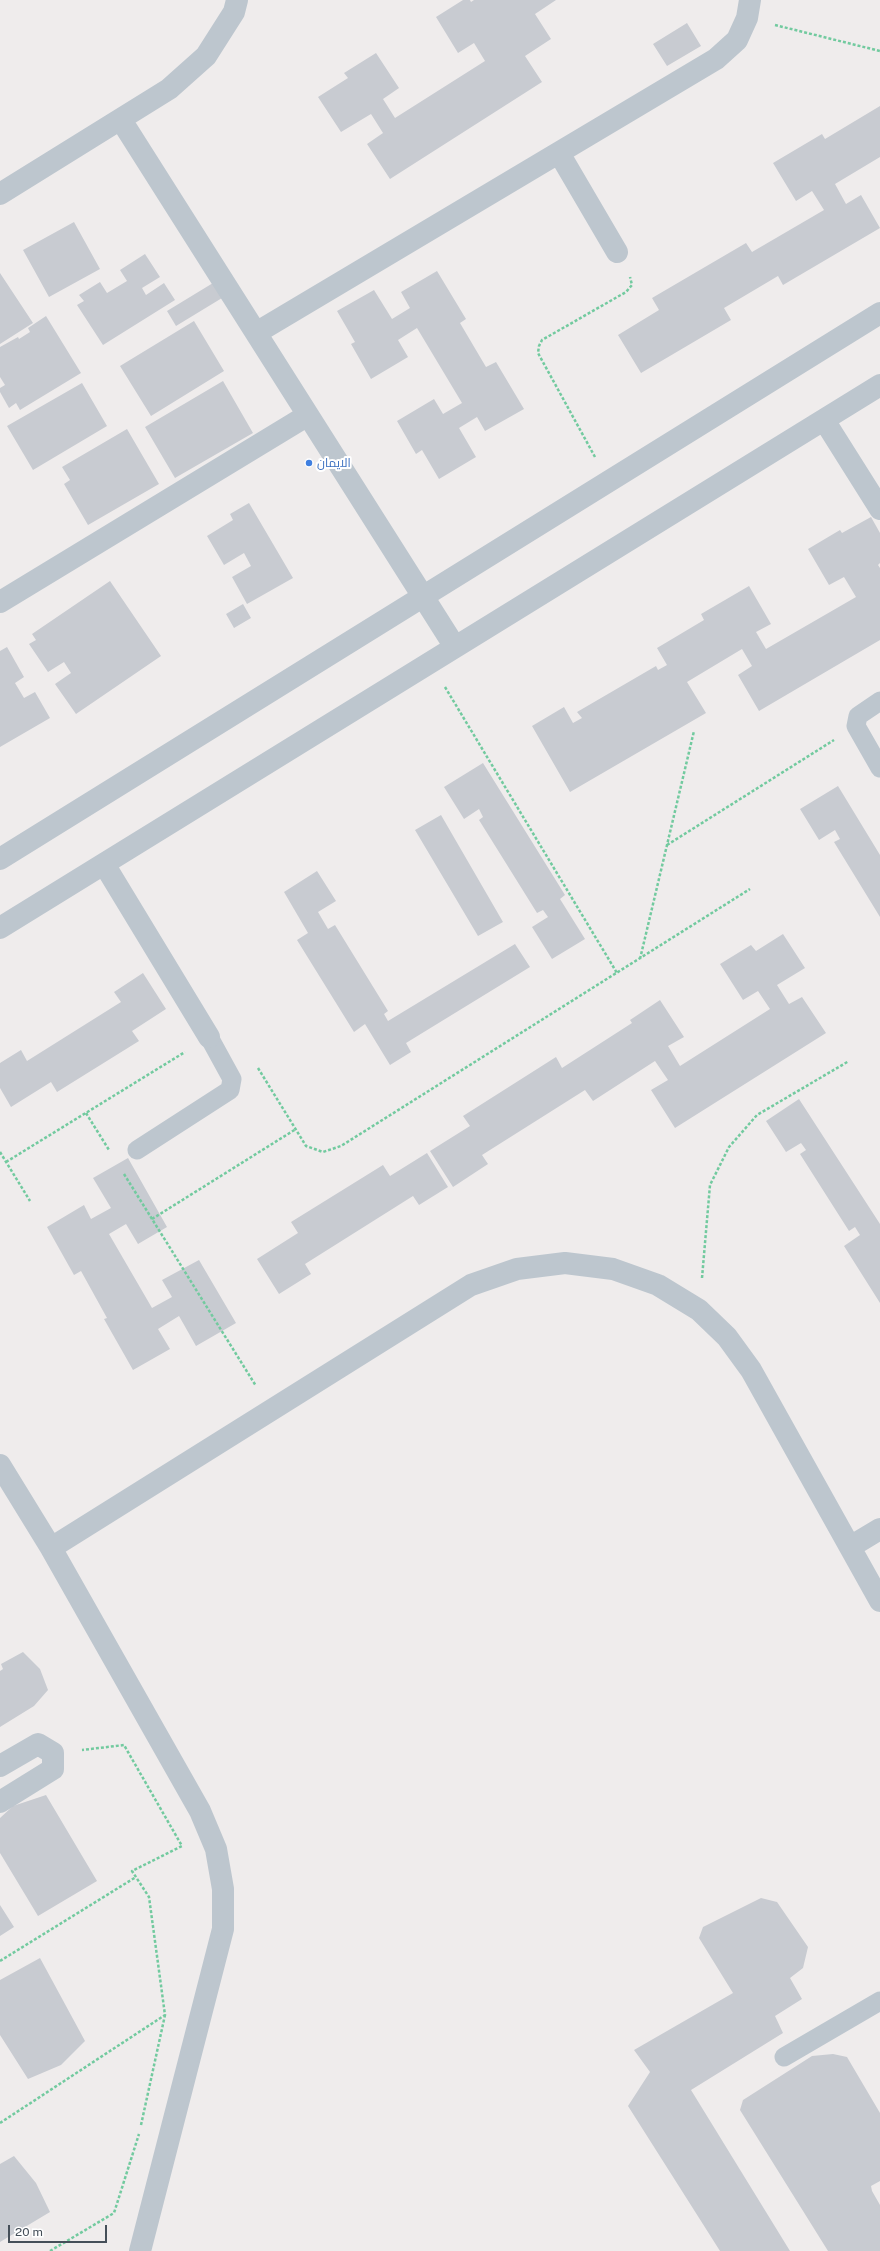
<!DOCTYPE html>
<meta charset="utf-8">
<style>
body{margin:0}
#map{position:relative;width:880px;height:2251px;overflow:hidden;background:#efecec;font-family:"Public Sans",sans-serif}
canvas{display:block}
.scale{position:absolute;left:8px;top:2225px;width:99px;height:18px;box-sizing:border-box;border:2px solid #454f59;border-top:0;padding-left:5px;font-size:12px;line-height:14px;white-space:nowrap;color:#454f59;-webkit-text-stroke:3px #fff;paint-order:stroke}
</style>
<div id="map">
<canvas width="880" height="2251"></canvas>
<div class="scale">20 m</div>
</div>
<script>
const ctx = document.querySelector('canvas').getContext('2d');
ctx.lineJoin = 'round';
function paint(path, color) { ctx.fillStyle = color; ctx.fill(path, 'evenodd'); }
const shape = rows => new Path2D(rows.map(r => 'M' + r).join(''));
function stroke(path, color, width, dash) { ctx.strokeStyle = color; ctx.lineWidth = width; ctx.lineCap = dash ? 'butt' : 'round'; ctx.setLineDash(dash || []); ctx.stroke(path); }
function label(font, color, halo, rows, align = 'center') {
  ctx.font = font + ' "Public Sans",Cairo,sans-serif'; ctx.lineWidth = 4; ctx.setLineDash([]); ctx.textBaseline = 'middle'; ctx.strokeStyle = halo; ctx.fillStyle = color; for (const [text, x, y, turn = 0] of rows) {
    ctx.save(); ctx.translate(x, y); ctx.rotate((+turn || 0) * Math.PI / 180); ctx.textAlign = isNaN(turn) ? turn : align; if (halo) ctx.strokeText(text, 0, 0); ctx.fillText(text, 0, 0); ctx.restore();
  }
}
paint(shape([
 [463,0,470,0,471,2,474,0,556,0,535,14,551,39,525,56,542,82,390,179,367,144,383,133,371,114,341,132,318,97,348,78,344,73,376,53,399,88,383,99,395,118,485,61,474,43,458,53,436,17],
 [687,23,701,46,667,66,653,44],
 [880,106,880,157,835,184,846,204,861,195,880,228,783,285,778,276,724,308,731,320,641,373,618,335,659,310,652,298,746,243,752,252,824,210,812,191,796,201,773,163,822,134,825,139],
 [74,222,100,269,49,297,23,250],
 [145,254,160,277,142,288,146,295,164,283,175,300,103,345,77,305,84,301,79,295,100,282,107,293,127,281,120,270],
 [437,271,466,319,460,323,486,367,496,362,524,409,485,431,477,417,459,428,476,457,439,479,422,450,416,454,397,421,434,399,443,414,462,403,417,328,398,340,408,357,371,379,351,344,355,342,337,311,374,290,392,319,410,308,401,292],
 [0,273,33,323,0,344],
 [213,283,222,298,176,326,167,311],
 [46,316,81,373,20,410,16,403,9,408,0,392,0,388,5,385,0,377,0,347,18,337,19,339,30,332,28,328],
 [194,321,224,371,151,416,120,366],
 [223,381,253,433,175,478,145,427],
 [82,383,107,426,33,470,7,426],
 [127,429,159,484,88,525,64,484,70,480,62,467],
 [249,503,293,578,247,604,232,577,251,566,244,553,224,565,207,536,233,520,230,514],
 [871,517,880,533,880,563,878,565,880,568,880,640,759,711,738,675,752,666,742,649,687,682,706,713,570,792,532,726,564,707,573,723,582,718,577,712,656,666,658,670,667,665,657,648,704,620,701,614,749,586,771,624,756,632,766,649,856,597,844,577,829,585,808,549,840,530,842,533],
 [110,581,161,656,76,714,55,684,71,673,64,662,48,672,29,644,36,640,32,634],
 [243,604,251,618,234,628,226,614],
 [7,647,24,677,15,683,24,698,35,692,50,718,0,747,0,651],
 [483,763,565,895,560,899,585,939,552,959,532,927,548,917,543,910,537,913,479,820,483,817,479,809,464,819,444,787],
 [838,786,880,855,880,917,834,842,840,839,835,830,819,840,800,809],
 [441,815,503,922,478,936,415,830],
 [317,871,336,901,318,912,328,929,335,925,388,1011,384,1014,388,1021,515,944,530,967,406,1043,411,1052,390,1065,365,1024,354,1032,297,940,308,933,284,892],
 [783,934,805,968,777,985,789,1004,802,997,826,1033,675,1128,651,1090,668,1080,655,1061,593,1101,585,1090,482,1155,488,1164,453,1187,430,1151,470,1126,463,1116,556,1057,562,1068,632,1023,630,1020,660,1000,684,1037,668,1046,680,1066,770,1009,758,991,743,1000,720,964,751,945,756,951],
 [143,973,166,1009,132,1031,139,1041,57,1092,51,1082,11,1107,0,1088,0,1063,21,1050,27,1061,121,1002,114,992],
 [799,1099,880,1224,880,1303,844,1246,860,1235,855,1227,849,1231,800,1154,806,1150,801,1143,786,1152,766,1121],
 [427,1153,448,1187,419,1205,413,1196,305,1264,311,1274,279,1294,257,1259,298,1233,291,1222,383,1165,390,1176],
 [128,1158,167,1227,138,1244,126,1224,109,1234,152,1308,172,1297,162,1280,199,1260,236,1323,196,1346,179,1316,158,1329,170,1349,133,1370,104,1319,107,1318,81,1271,74,1275,47,1227,84,1205,91,1219,111,1208,93,1178],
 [23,1652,40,1669,48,1690,34,1706,0,1727,0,1671,3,1669,1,1664],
 [46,1795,97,1881,38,1916,0,1853,0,1818,13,1806],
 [761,1898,777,1902,808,1947,803,1968,790,1978,802,1999,775,2016,783,2033,691,2090,790,2251,720,2251,628,2106,650,2072,634,2050,733,1993,699,1938,703,1927],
 [0,1905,14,1927,0,1936],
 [40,1958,85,2041,61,2065,28,2079,0,2035,0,1980],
 [833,2054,847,2057,880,2113,880,2181,871,2186,872,2191,880,2205,880,2251,828,2251,740,2110,743,2100,812,2056],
 [14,2156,36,2183,50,2212,0,2242,0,2164]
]), '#c8cbd1');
stroke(shape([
 [775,25,880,51],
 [595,457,538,353,539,346,542,340,626,292,632,285,630,277],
 [445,687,617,973],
 [667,845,834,740],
 [640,959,694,731],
 [258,1068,306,1146,323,1152,341,1146,750,889],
 [86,1113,109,1150],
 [0,1152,30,1201],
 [6,1162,185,1052],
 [124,1174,256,1386],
 [152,1219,296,1129],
 [702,1278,710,1185,729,1147,757,1115,849,1061],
 [0,1961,136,1877],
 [0,2123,165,2015,149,1897,132,1871,182,1846,124,1745,82,1750],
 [141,2125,165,2015],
 [50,2251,114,2213,139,2134]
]), '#72ca9f', 2.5, [3, 2]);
stroke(shape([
 [880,701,858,716,856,726,880,768],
 [137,1150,230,1090,232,1079,209,1037],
 [784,2057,880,2001]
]), '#bdc6ce', 19);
stroke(shape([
 [121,120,455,647],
 [559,153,617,252],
 [0,194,169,89,206,56,234,12,237,0],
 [256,333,716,59,737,40,747,18,750,0],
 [824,420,880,509],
 [0,602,308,415],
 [0,859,880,313],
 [104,864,209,1037],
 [0,928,880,385],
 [0,1465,51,1548,200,1811,216,1849,223,1889,223,1929,140,2251],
 [850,1547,880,1529],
 [51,1548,471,1285,517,1269,565,1263,613,1269,658,1285,699,1310,727,1337,751,1370,880,1601],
 [0,1766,38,1744,53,1753,53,1769,0,1802]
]), '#bdc6ce', 22);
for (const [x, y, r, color] of [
 [309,463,4,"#3f7fe0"]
]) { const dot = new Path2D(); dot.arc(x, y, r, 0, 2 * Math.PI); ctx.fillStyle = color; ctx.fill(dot); stroke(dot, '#fff', 1.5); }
label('12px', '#366cbe', '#fff', [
 ["الايمان",317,463]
], 'left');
</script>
